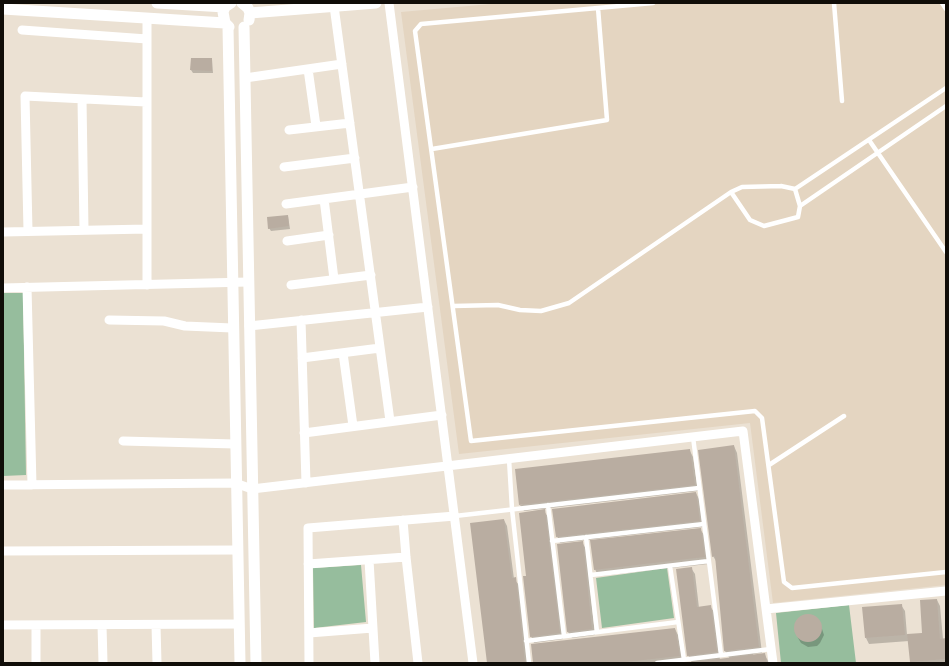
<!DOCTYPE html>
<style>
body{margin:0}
#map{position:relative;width:949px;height:666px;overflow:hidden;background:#ebe1d3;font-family:"Crimson Pro",serif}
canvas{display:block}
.frame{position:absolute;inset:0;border:4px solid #100d08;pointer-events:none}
</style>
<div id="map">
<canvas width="949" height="666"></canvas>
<div class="frame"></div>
</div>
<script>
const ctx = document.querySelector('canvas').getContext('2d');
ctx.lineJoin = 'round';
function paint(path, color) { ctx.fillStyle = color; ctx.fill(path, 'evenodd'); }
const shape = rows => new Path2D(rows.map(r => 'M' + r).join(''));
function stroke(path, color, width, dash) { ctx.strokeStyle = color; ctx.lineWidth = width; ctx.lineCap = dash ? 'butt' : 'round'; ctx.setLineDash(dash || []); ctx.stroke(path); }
paint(shape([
 [502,3,946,3,946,585,773,603,750,423,459,454,401,12]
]), '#e4d5c1');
paint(shape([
 [3,293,23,293,26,475,3,476],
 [361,565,366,622,314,628,313,568],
 [667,568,674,618,602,628,596,578],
 [849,605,856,663,781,663,776,613]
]), '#96bd9d');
paint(shape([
 [212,59,213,73,193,73,191,70],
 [288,216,290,229,271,231,269,228],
 [734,446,737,453,762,653,753,654,754,656,765,655,769,663,692,663,688,655,691,568,695,574,699,608,710,606,714,612,720,660,730,659,725,651,716,561,713,556],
 [690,451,693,457,698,491,524,511,520,505],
 [696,493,699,499,703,527,560,543,557,536],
 [544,511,548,517,563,639,534,643,531,636,528,577],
 [504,520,507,526,514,579,519,585,528,663,488,663],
 [700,529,704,535,708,564,598,576,595,569],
 [582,542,586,549,595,635,572,638,568,632],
 [937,600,940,606,943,639,946,639,946,663,911,663,909,641,869,644,866,638,901,605,905,611,907,635,923,634],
 [802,616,811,616,818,621,821,626,824,635,820,643,817,646,808,647,801,643,798,638,795,626],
 [675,629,678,635,683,663,533,663]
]), '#0003');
paint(shape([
 [191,58,212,58,212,71,190,70],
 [288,215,289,226,268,229,267,217],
 [734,445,759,647,724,651,715,556,712,557,698,450],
 [690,449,695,485,519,505,515,469],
 [696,492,700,521,556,537,552,509],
 [545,509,560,633,530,637,523,576,526,576,519,513],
 [504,519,512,578,516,577,525,663,487,663,470,523],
 [701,528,705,557,594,570,590,540],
 [583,541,592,629,567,632,557,544],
 [692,567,697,607,711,605,717,652,687,656,676,569],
 [937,599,940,639,946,638,946,659,910,662,907,634,922,633,920,600],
 [902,604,905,635,865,638,862,607],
 '794 628a14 14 0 1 1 28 0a14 14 0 1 1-28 0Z',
 [675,628,680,656,617,663,533,663,531,644],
 [765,653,767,663,688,663]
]), '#b9ada1');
stroke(shape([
 [653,3,421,24,415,31,471,441,755,411,762,418,784,582,792,588,946,572],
 [834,3,842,101],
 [942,3,946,9],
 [869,140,946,252],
 [432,149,607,120,598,8],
 [781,186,795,189,800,206,798,217,764,226,750,220,731,192,742,187,781,186],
 [795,189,946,88],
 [800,206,946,106],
 [453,306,498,305,520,310,541,311,569,303,731,192],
 [693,437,721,655],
 [509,459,512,509,529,663],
 [769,465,844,416],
 [548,505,564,636],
 [455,516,699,488],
 [586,537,597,632],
 [552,541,704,524],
 [670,566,684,660],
 [591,575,709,561],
 [526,641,678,622],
 [657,663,771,649]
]), '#fff', 4.5);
stroke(shape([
 [389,3,473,663],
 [334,6,390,421],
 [22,30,147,39],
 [308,69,316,126],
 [245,78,342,64],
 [82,99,84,230],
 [289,130,350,123],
 [284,167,355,158],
 [324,199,334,279],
 [286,204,413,187],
 [28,231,25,96,146,102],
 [3,232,147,229],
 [287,241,329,235],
 [147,285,147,18],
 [291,285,371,275],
 [27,287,32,485],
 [3,288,248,282],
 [109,320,164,321,185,326,232,328],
 [301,320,306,483],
 [249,326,428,307],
 [343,353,353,426],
 [302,358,380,348],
 [304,433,442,415],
 [123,441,235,444],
 [3,485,235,483,252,489,743,431,773,663],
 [403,520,406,557,418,663],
 [3,551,237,550],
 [369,560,375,663],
 [308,564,406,557],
 [766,609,946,591],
 [3,625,239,624],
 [36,625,36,663],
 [102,625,103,663],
 [156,625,157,663],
 [309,633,373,628],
 [309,663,308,528,455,516]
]), '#fff', 9);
stroke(shape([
 [157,3,225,7],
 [242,3,248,8,250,13,249,20],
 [3,9,225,23],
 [250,13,376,3],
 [228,27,240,663],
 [229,27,225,23,223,12,225,7,231,3],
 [244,27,256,663]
]), '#fff', 11);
</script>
